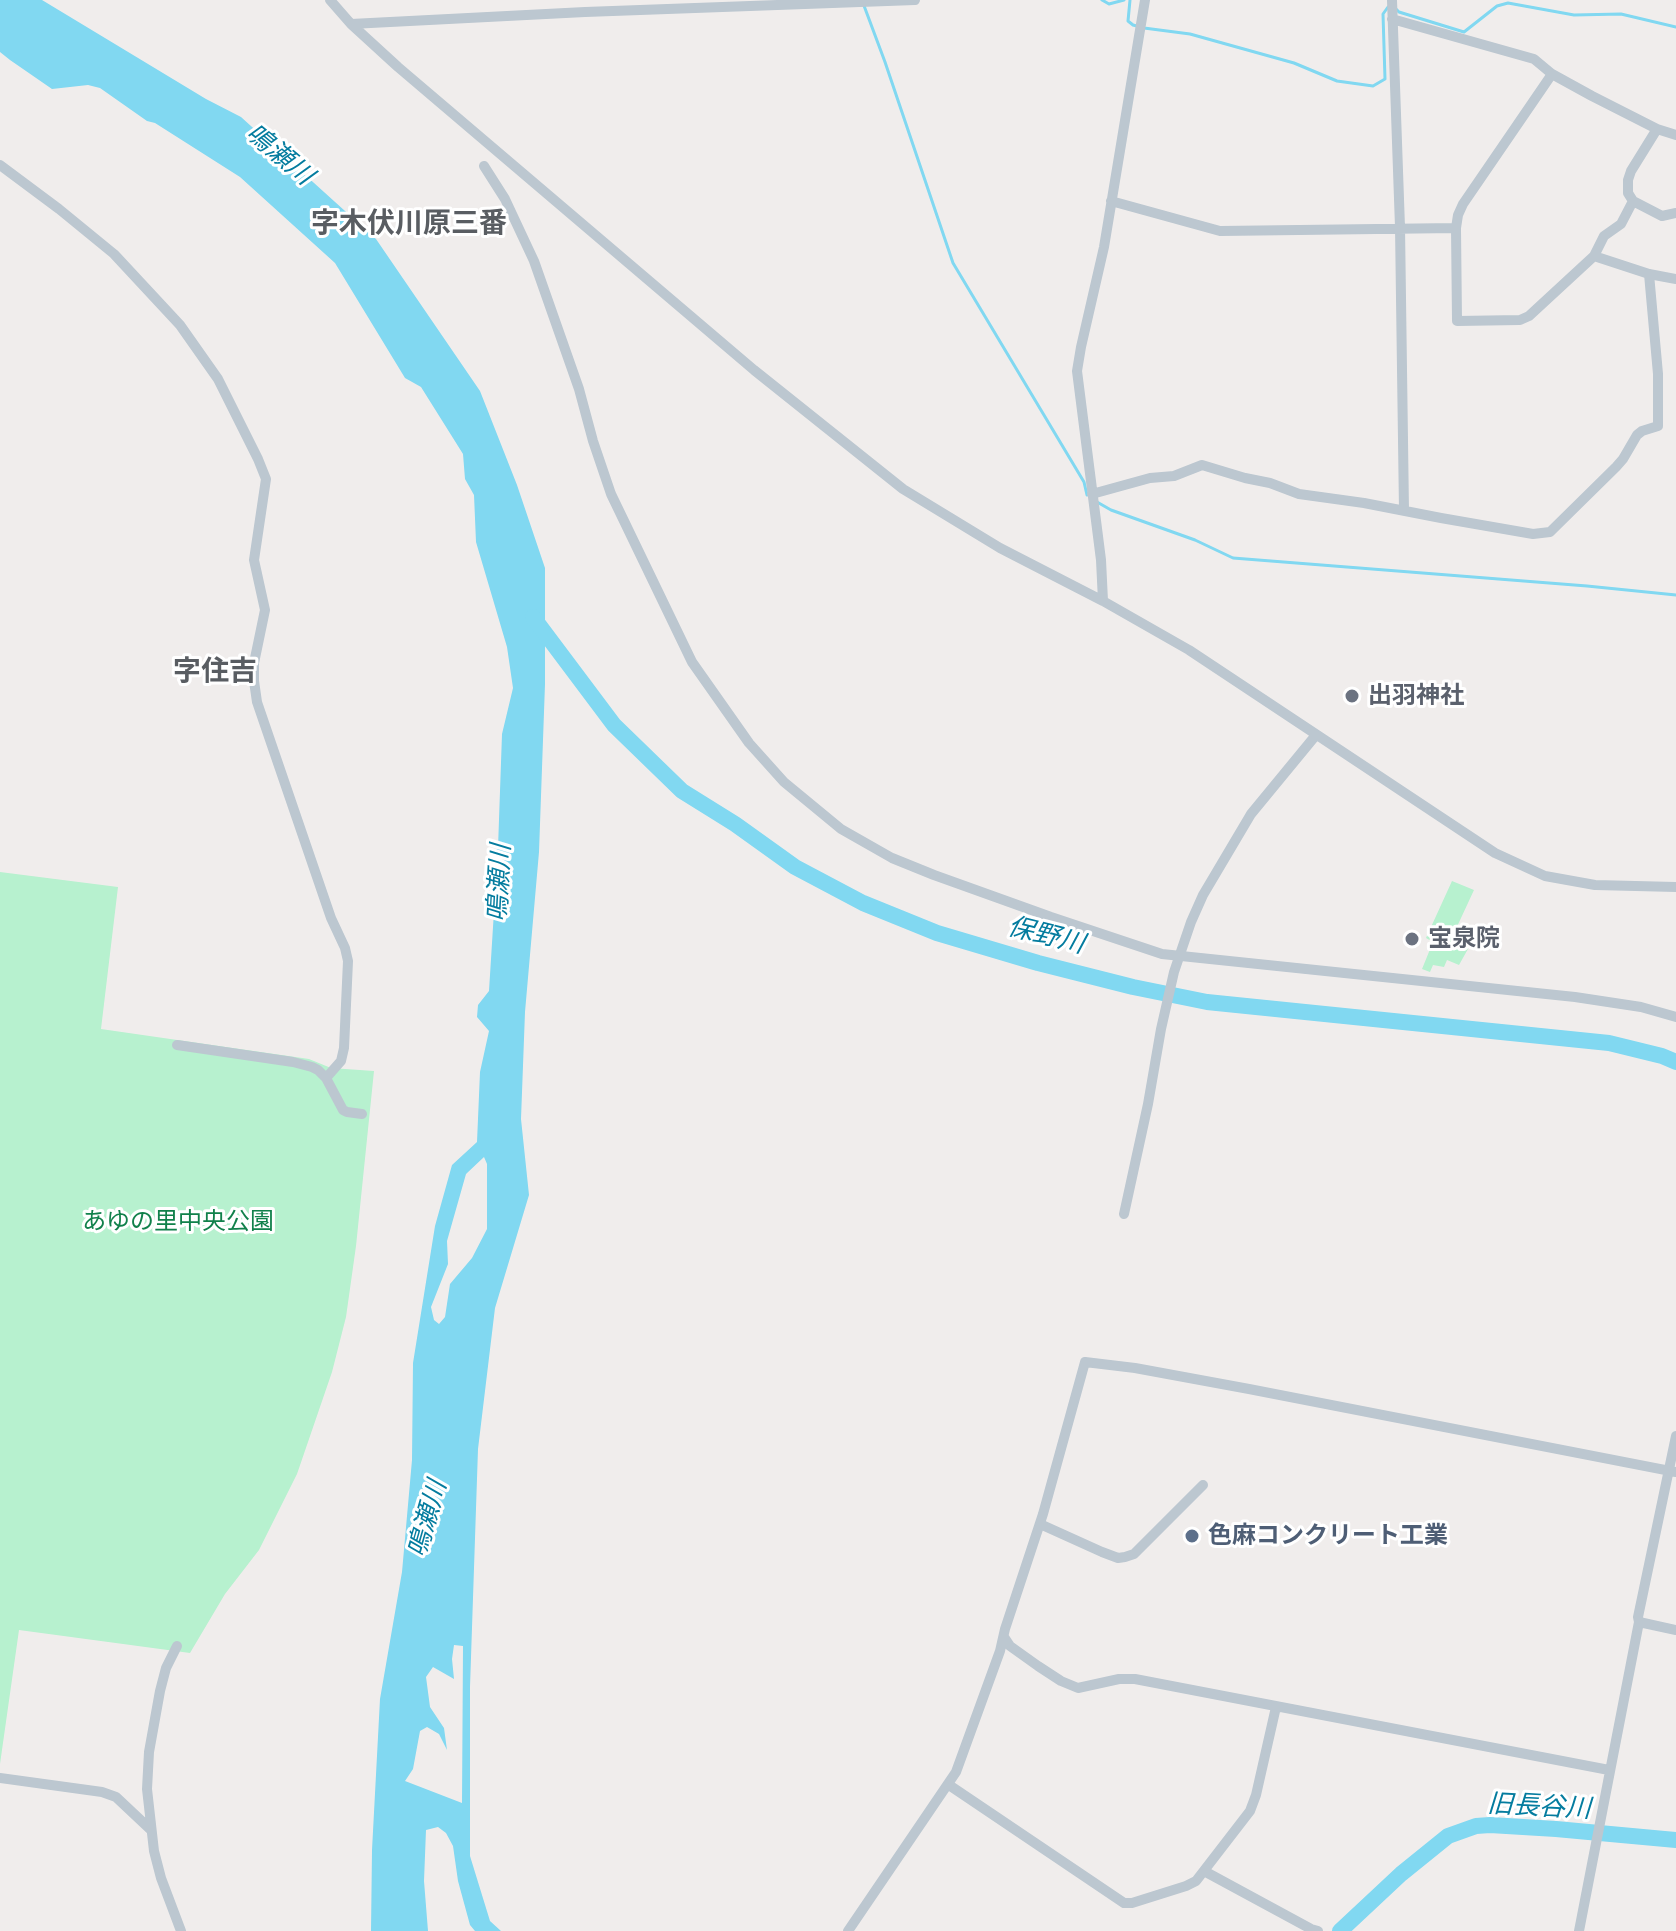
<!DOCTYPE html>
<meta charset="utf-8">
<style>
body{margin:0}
canvas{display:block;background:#f0edec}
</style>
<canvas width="1676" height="1931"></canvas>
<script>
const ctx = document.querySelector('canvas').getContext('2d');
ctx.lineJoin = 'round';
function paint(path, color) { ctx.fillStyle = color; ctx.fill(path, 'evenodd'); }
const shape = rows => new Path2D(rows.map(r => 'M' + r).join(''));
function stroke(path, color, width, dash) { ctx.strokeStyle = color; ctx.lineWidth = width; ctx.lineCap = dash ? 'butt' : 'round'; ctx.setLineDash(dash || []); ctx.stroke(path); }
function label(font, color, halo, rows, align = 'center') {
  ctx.font = font + ' "PT Sans Narrow","Noto Sans JP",sans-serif'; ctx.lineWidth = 6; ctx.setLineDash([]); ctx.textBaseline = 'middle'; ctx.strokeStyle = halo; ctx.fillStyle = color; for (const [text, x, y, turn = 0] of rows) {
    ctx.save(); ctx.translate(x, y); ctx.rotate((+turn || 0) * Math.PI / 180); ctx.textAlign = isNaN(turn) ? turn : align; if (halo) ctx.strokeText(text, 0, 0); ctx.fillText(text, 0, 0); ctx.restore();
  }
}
paint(shape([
 [0,872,118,887,101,1029,309,1059,331,1068,374,1071,356,1246,346,1317,332,1372,297,1474,259,1550,225,1594,190,1653,19,1630,0,1764],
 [1452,881,1474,890,1455,931,1473,940,1459,965,1447,960,1444,967,1433,965,1430,972,1422,969,1433,942,1426,938]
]), '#b7f1cf');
paint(shape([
 [0,0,42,0,206,99,241,117,376,239,480,391,517,485,545,568,545,684,539,852,525,1012,521,1119,529,1195,495,1308,478,1449,470,1687,470,1856,490,1921,501,1931,475,1931,470,1925,458,1881,453,1846,446,1833,438,1827,426,1830,424,1881,428,1931,371,1931,372,1850,380,1699,402,1572,412,1460,413,1363,435,1226,452,1165,477,1142,480,1072,489,1031,477,1017,478,1005,489,991,497,863,492,854,498,848,502,734,513,688,507,647,476,542,474,495,465,479,463,454,421,387,405,378,335,263,240,177,155,123,147,121,100,88,88,85,52,89,10,60,0,52],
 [484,1157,487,1164,487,1229,472,1258,450,1284,445,1317,439,1324,434,1320,431,1307,448,1264,447,1241,466,1174],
 [454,1645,463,1646,462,1803,405,1781,413,1769,420,1731,427,1727,439,1734,447,1750,444,1728,430,1707,426,1677,433,1667,454,1679,452,1659]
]), '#81d8f1');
stroke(shape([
 [1102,0,1109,4,1124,0],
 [1130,0,1128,21,1133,25,1144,28,1190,34,1294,63,1337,81,1373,86,1385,79,1383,14,1388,7],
 [863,3,885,62,953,263,1084,482,1087,495],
 [1395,8,1399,12,1464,32,1497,6,1508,3,1574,15,1621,14,1676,27],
 [1097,502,1111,510,1195,540,1233,558,1587,586,1676,595]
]), '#81d8f1', 3);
stroke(shape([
 [533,617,614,725,682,791,735,824,795,867,863,903,937,933,1038,963,1133,987,1207,1002,1609,1043,1662,1056,1676,1062],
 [1340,1931,1401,1874,1448,1836,1476,1826,1490,1825,1556,1829,1676,1840]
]), '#81d8f1', 16);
stroke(shape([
 [330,0,351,24,398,67,754,370,903,489,1000,548,1103,601,1189,650,1495,853,1545,876,1595,885,1676,887],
 [1392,0,1400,227,1404,511],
 [1392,19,1534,59,1552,74,1592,96,1657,129,1676,135],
 [351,24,585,12,915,0],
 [1552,74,1463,204,1458,215,1456,228,1457,321,1520,320,1529,316,1594,256,1604,236,1621,224,1633,201],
 [1657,129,1631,171,1628,180,1628,193,1633,201,1662,216,1676,213],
 [0,165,59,209,114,254,180,325,218,379,258,459,266,479,254,560,265,610,254,663,254,681,257,702,331,918,345,948,348,961,344,1048,341,1061,326,1078],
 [484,166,505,199,534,261,579,389,593,441,611,494,692,662,749,743,784,782,841,829,892,858,934,875,1051,917,1162,954,1575,997,1641,1007,1676,1017],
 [1111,201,1220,231,1456,228],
 [1594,256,1649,274,1676,279],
 [1092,494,1150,478,1174,476,1202,465,1245,478,1270,483,1299,494,1364,503,1441,518,1533,534,1550,532,1616,467,1623,459,1637,435,1642,431,1658,426,1658,374,1649,274],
 [1103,601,1101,560,1077,371,1081,347,1104,247,1145,0],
 [177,1045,293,1062,312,1067,318,1070,326,1078,343,1110,347,1112,362,1114],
 [1124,1214,1148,1104,1161,1029,1174,972,1191,922,1203,895,1251,814,1316,735],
 [1040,1524,1102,1552,1118,1558,1125,1557,1134,1554,1203,1485],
 [1639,1622,1676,1630],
 [1004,1637,1010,1646,1038,1666,1061,1681,1078,1688,1119,1679,1135,1679,1609,1770],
 [177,1646,166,1668,160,1691,149,1752,147,1789,154,1851,161,1878,181,1931],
 [0,1778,102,1792,116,1797,150,1829],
 [949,1785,1124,1903,1132,1903,1186,1886,1196,1881,1250,1811,1256,1795,1276,1707],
 [1204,1871,1311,1929,1318,1931],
 [848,1931,956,1772,1000,1651,1005,1629,1043,1514,1085,1362,1135,1368,1249,1389,1676,1472],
 [1579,1931,1639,1622,1638,1617,1676,1436]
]), '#bcc7d0', 10);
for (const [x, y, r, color] of [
 [1352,696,8,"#6b7280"],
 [1412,939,8,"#6b7280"],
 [1192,1536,8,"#5c6f8a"]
]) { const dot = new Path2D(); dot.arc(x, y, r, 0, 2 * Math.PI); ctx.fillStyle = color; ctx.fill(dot); stroke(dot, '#fff', 3); }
label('bold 24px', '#5b616d', '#fff', [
 ["出羽神社",1368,696],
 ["宝泉院",1428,939]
], 'left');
label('24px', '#11814b', '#fff', [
 ["あゆの里中央公園",178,1222]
]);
label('bold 24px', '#4e5e75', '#fff', [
 ["色麻コンクリート工業",1208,1536]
], 'left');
label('italic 26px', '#047c9f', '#fff', [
 ["鳴瀬川",279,155,40],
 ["鳴瀬川",500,883,-87],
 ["保野川",1046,936,14],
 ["鳴瀬川",428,1519,-74],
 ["旧長谷川",1539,1807,3]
]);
label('bold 28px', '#595d62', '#fff', [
 ["字木伏川原三番",409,224],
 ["字住吉",215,672]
]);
</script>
